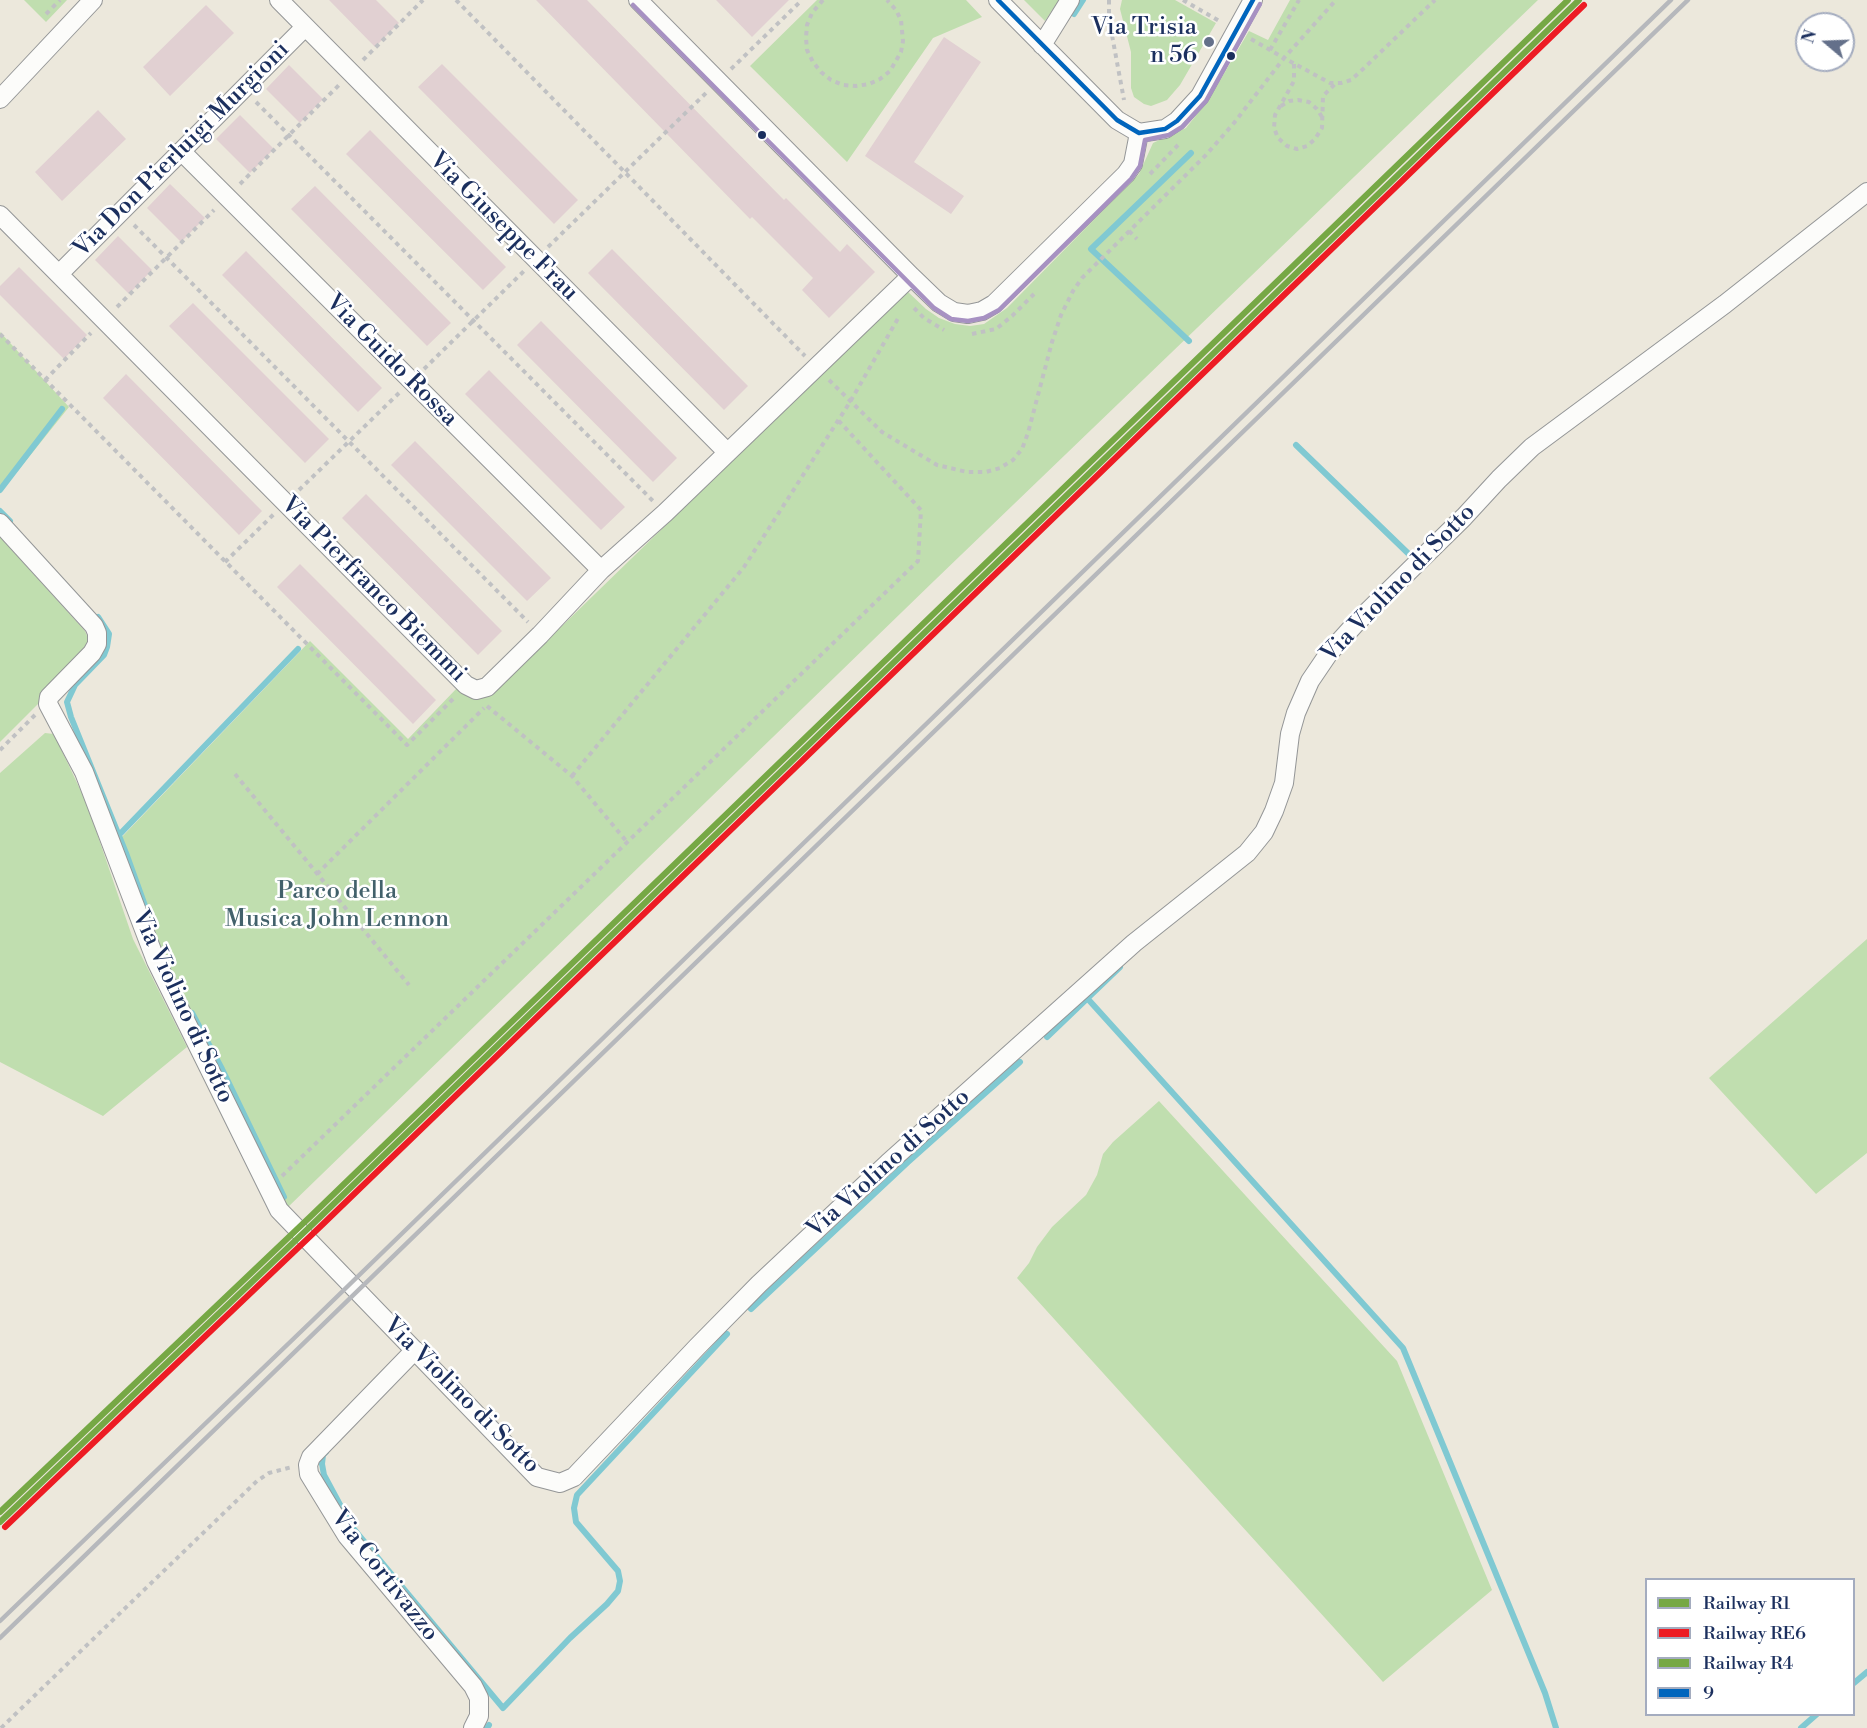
<!DOCTYPE html>
<style>
body{margin:0}
#map{position:relative;width:1867px;height:1728px;overflow:hidden;background:#ece8dc;font-family:"Libre Bodoni",serif}
canvas{display:block}
.legend{position:absolute;left:1645px;top:1578px;width:210px;height:138px;box-sizing:border-box;background:#fff;border:2px solid #a4acbf;margin:0;padding:8px 10px;list-style:none;font-size:18px;color:#1b2f5e}
.legend li{display:flex;align-items:center;gap:12px;height:30px}
.legend b{width:30px;border:2px solid #a4acbf}
.north{position:absolute;left:1795px;top:12px;width:60px;height:60px;box-sizing:border-box;background:#fff;border:2px solid #a4acbf;border-radius:50%;rotate:289deg;font-size:16px;font-weight:700;line-height:24px;text-align:center;color:#1b2f5e}
.north::after{content:'';display:block;margin:auto;width:21px;height:27px;background:#64708a;clip-path:polygon(50% 0,100% 100%,50% 72%,0 100%)}
</style>
<div id="map">
<canvas width="1867" height="1728"></canvas>
<ul class="legend">
<li><b style="height:8px;background:#76a845"></b>Railway R1</li>
<li><b style="height:8px;background:#ed1c24"></b>Railway RE6</li>
<li><b style="height:8px;background:#76a845"></b>Railway R4</li>
<li><b style="height:8px;background:#0065bd"></b>9</li>
</ul>
<div class="north">N</div>
</div>
<script>
const ctx = document.querySelector('canvas').getContext('2d');
ctx.lineJoin = 'round';
function paint(path, color) { ctx.fillStyle = color; ctx.fill(path, 'evenodd'); }
const shape = rows => new Path2D(rows.map(r => 'M' + r).join(''));
function stroke(path, color, width, dash) { ctx.strokeStyle = color; ctx.lineWidth = width; ctx.lineCap = dash ? 'butt' : 'round'; ctx.setLineDash(dash || []); ctx.stroke(path); }
function label(font, color, halo, rows, align = 'center') {
  ctx.font = font + ' "Libre Bodoni",serif'; ctx.lineWidth = 5; ctx.setLineDash([]); ctx.textBaseline = 'middle'; ctx.strokeStyle = halo; ctx.fillStyle = color; for (const [text, x, y, turn = 0] of rows) {
    ctx.save(); ctx.translate(x, y); ctx.rotate((+turn || 0) * Math.PI / 180); ctx.textAlign = isNaN(turn) ? turn : align; if (halo) ctx.strokeText(text, 0, 0); ctx.fillText(text, 0, 0); ctx.restore();
  }
}
paint(shape([
 [24,0,67,0,46,22],
 [817,0,966,0,982,17,933,38,847,162,750,66],
 [1024,0,1059,0,1045,21],
 [1122,0,1175,0,1216,23,1180,85,1167,100,1151,106,1144,104,1134,97,1131,88,1131,52,1120,9],
 [1290,0,1538,0,935,580,287,1208,163,965,118,841,310,641,408,739,457,688,495,691,907,291,926,309,939,318,955,324,970,326,984,324,1007,308,1139,174,1153,143,1186,128,1209,99,1249,31,1268,40],
 [0,332,69,407,0,493],
 [0,537,85,631,90,643,42,700,0,742],
 [45,733,54,734,87,804,133,939,187,1047,103,1116,0,1062,0,773],
 [1867,939,1867,1153,1816,1194,1709,1078],
 [1159,1101,1397,1361,1492,1590,1383,1682,1017,1278,1029,1263,1037,1247,1052,1227,1086,1195,1097,1175,1103,1154,1113,1142]
]), '#c0deaf');
stroke(shape([
 [1074,14,1083,0],
 [1189,341,1091,249,1191,153],
 [1296,445,1415,560],
 [0,490,62,409],
 [0,511,10,521],
 [98,617,109,634,107,647,104,655,75,685,67,702,71,717,126,853,152,925],
 [119,835,298,649],
 [1087,998,1403,1348,1545,1693,1556,1728],
 [192,1013,222,1069,284,1197],
 [1047,1037,1120,967],
 [751,1309,908,1162,1020,1062],
 [326,1452,323,1455,322,1464,324,1475,352,1527,503,1708,570,1638,607,1604,618,1591,620,1581,618,1571,576,1522,574,1508,577,1495,727,1334],
 [1854,1683,1867,1672],
 [487,1728,489,1725],
 [1801,1728,1817,1714]
]), '#80c9d2', 6);
paint(shape([
 [329,0,376,0,399,23,375,47],
 [536,0,587,0,784,200,786,198,840,252,847,244,875,272,829,318,802,290,813,278,752,217,750,219],
 [716,0,789,0,752,37],
 [206,5,234,33,170,96,143,67],
 [944,37,981,62,914,162,964,196,951,214,865,156],
 [442,64,578,200,554,224,418,87],
 [289,65,323,99,300,123,266,89],
 [98,110,126,139,62,201,35,172],
 [240,115,274,149,250,173,216,139],
 [370,130,506,267,483,290,346,154],
 [170,184,205,218,181,242,147,208],
 [315,186,451,323,427,346,291,209],
 [118,236,152,270,129,294,95,260],
 [612,249,748,386,724,410,588,273],
 [246,251,382,388,358,412,222,275],
 [19,267,87,335,64,359,0,295,0,286],
 [193,303,329,439,305,463,169,326],
 [541,321,677,458,653,482,517,345],
 [489,370,625,507,601,530,465,394],
 [126,374,262,511,239,535,103,398],
 [415,441,551,578,527,601,391,465],
 [366,494,502,631,478,655,342,518],
 [300,564,436,700,413,724,277,587]
]), '#e1d0d2');
const street = shape([
 [279,0,727,452],
 [638,0,911,276,939,303,954,312,968,314,982,311,994,304,1126,174,1133,164,1139,133],
 [998,0,1117,120,1139,133],
 [1042,45,1070,0],
 [0,99,93,0],
 [1139,133,1165,129,1177,121,1200,96,1253,0],
 [181,151,601,570],
 [0,215,466,685,476,690,487,687,540,635,601,570,665,513,911,276],
 [59,274,305,27],
 [0,523,94,626,97,633,97,644,92,653,49,697,48,704,84,772,156,961,279,1210,537,1477,560,1483,574,1477,697,1347,759,1284,888,1163,1134,943,1247,853,1264,832,1274,811,1284,783,1290,734,1296,713,1310,681,1329,653,1357,622,1464,517,1499,479,1532,447,1725,304,1867,192],
 [415,1350,311,1457,308,1465,309,1474,347,1536,473,1686,479,1698,479,1716,473,1728]
]);
stroke(street, '#949697', 20);
stroke(shape([
 [456,0,805,356],
 [823,0,812,13,807,25,806,38,807,50,813,62,821,72,831,80,843,85,856,86,869,84,880,79,890,71,901,52,903,41,901,20,896,10,887,0],
 [1109,0,1109,19,1124,100],
 [1183,0,1221,22],
 [46,14,60,0],
 [1251,39,1284,58,1336,0],
 [1270,50,1299,0],
 [363,60,423,0],
 [1294,64,1294,81,1275,115,1274,128,1278,138,1287,146,1297,149,1307,146,1315,139,1322,128,1323,96,1336,83],
 [731,69,802,0],
 [256,102,653,501],
 [1281,106,1289,101,1298,100,1309,102,1317,109,1322,117],
 [1150,174,1178,145],
 [240,184,339,85],
 [134,225,528,622],
 [1129,231,1137,239],
 [548,247,706,93],
 [117,307,214,210],
 [914,308,924,318,944,330],
 [0,334,407,745,453,699],
 [972,334,996,329,1012,316,1034,294],
 [424,369,524,271],
 [45,380,91,333],
 [829,380,882,432,937,465,967,472,986,472,1000,468,1013,460,1022,449,1028,433,1052,342,1061,315,1073,291,1082,278,1206,155,1234,123,1284,58,1330,83,1341,83,1351,80,1363,69,1435,0],
 [299,490,399,393],
 [225,562,274,514],
 [487,706,572,776,627,842],
 [0,750,35,715],
 [235,774,409,985],
 [572,776,744,567,850,402,900,315],
 [317,874,484,708],
 [282,1176,918,561,921,510,838,420],
 [1,1728,257,1481,269,1473,292,1467]
]), '#c0c1c3', 4, [4.5, 4.5]);
stroke(street, '#fcfcfa', 18);
stroke(shape([
 [0,1621,313,1320,1671,0],
 [0,1638,1688,0]
]), '#b6b8bc', 4.5);
stroke(shape([
 [998,0,1117,120,1139,133],
 [1139,133,1165,129,1177,121,1200,96,1253,0]
]), '#0065bd', 4.5);
stroke(shape([
 [633,5,934,308,951,319,968,321,984,318,999,310,1131,179,1140,166,1145,140,1169,135,1182,127,1206,101,1260,4]
]), '#a791c2', 4.5);
stroke(shape([
 [0,1522,317,1220,1579,0]
]), '#76a845', 6);
stroke(shape([
 [5,1527,322,1225,1584,5]
]), '#ed1c24', 6);
stroke(shape([
 [0,1512,312,1215,1568,0]
]), '#76a845', 6);
for (const [x, y, r, color] of [
 [1209,42,6,"#64708a"],
 [1231,56,5,"#1b2f5e"],
 [762,135,5,"#1b2f5e"]
]) { const dot = new Path2D(); dot.arc(x, y, r, 0, 2 * Math.PI); ctx.fillStyle = color; ctx.fill(dot); stroke(dot, '#fff', 2); }
label('24px', '#1b2f5e', '#fff', [
 ["Via Trisia",1197,28],
 ["n 56",1197,56]
], 'right');
label('24px', '#1b2f5e', '#fff', [
 ["Via Don Pierluigi Murgioni",182,150,-45],
 ["Via Giuseppe Frau",503,227,45],
 ["Via Guido Rossa",391,361,45],
 ["Via Violino di Sotto",1399,584,-46],
 ["Via Pierfranco Biemmi",373,590,45],
 ["Via Violino di Sotto",182,1007,65],
 ["Via Violino di Sotto",889,1164,-42],
 ["Via Violino di Sotto",461,1396,45],
 ["Via Cortivazzo",384,1576,52]
]);
label('24px', '#42616b', '#fff', [
 ["Parco della",337,892],
 ["Musica John Lennon",337,920]
]);
</script>
